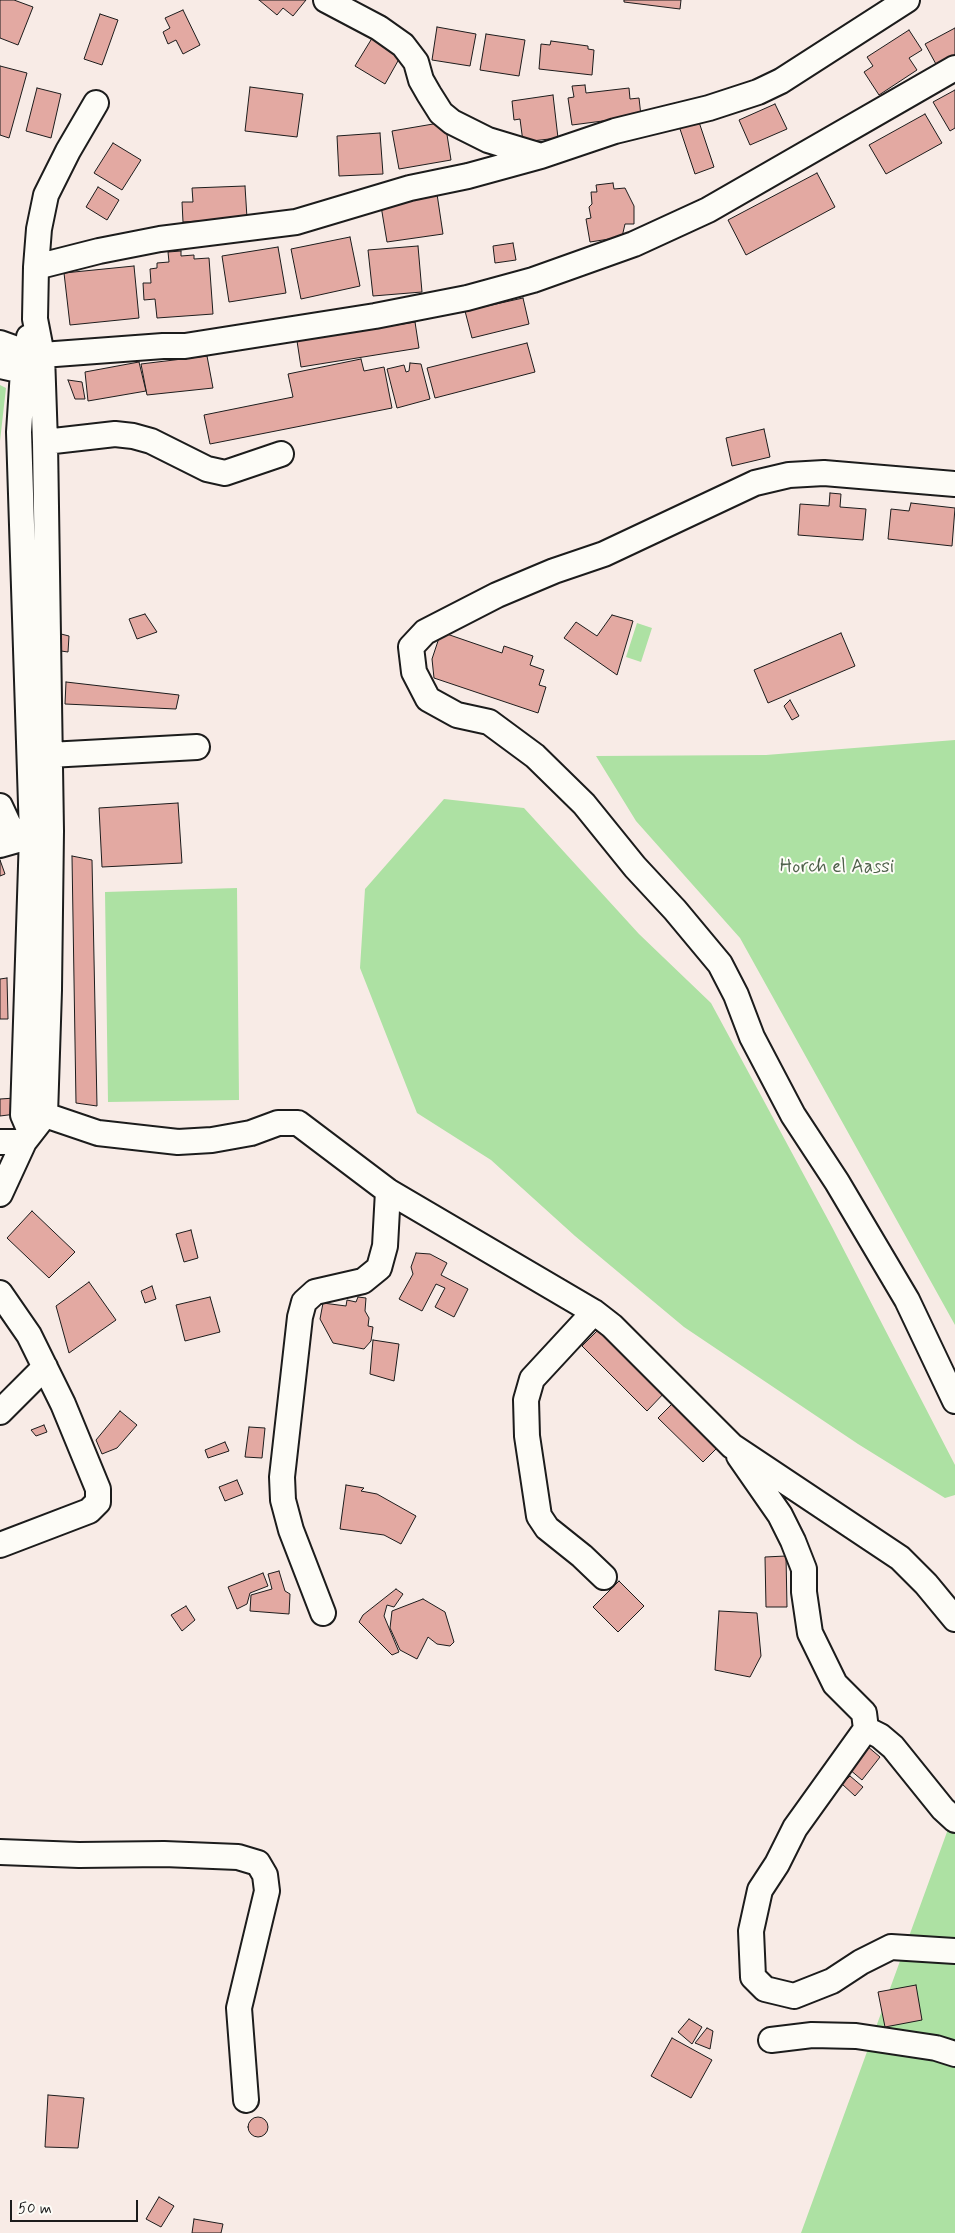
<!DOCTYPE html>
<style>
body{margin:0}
#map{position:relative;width:955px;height:2233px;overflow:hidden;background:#f8ebe6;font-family:Mynerve,sans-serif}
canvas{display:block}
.scale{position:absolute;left:10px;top:2200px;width:128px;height:22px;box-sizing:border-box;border:2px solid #1c1c1c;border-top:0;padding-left:6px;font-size:15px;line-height:18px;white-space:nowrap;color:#1c1c1c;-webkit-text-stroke:4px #fdfcf7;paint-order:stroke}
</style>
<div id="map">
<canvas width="955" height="2233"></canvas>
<div class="scale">50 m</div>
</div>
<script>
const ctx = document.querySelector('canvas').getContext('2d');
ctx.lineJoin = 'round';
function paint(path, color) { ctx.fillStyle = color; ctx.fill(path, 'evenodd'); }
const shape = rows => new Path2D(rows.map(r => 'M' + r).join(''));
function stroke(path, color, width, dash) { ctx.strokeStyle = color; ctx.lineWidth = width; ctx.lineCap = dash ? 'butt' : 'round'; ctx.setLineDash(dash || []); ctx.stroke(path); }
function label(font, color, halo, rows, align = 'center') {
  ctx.font = font + ' Mynerve,sans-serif'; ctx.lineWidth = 4; ctx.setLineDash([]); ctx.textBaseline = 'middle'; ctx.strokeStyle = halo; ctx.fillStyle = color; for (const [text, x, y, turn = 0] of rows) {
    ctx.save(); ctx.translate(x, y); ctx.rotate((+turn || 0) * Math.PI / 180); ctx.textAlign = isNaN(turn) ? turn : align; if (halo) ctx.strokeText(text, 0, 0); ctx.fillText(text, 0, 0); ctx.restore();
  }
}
paint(shape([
 [0,385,6,388,0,441],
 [637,623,652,628,641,662,626,657],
 [955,740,955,1325,740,938,636,821,596,756,766,755],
 [444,799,524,808,639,934,711,1003,832,1227,955,1465,955,1495,945,1498,858,1444,684,1327,575,1236,491,1160,417,1113,360,968,365,889],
 [237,888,239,1100,108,1102,105,892],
 [955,1810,955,2233,801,2233]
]), '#ade1a3');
const building = shape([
 [0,0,14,0,33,7,18,45,0,38,0,0],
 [259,0,306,0,293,16,283,8,277,15,259,0],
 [624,0,681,0,680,9,624,2,624,0],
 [183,10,200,45,183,54,176,40,168,44,163,32,170,28,165,18,183,10],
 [100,14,118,20,102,65,84,59,100,14],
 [437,27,476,34,470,66,432,60,437,27],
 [955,28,955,56,937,66,925,44,955,28],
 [909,30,922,50,909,58,917,70,879,95,864,72,873,66,867,57,909,30],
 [486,34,525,40,519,76,480,70,486,34],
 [374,35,403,52,385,84,355,66,374,35],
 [551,41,588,46,588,49,594,50,592,75,539,69,541,44,550,45,551,41],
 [0,66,27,73,9,138,0,135,0,66],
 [585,85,586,93,629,88,630,99,639,98,641,116,572,125,568,98,574,97,572,86,585,85],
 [250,87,303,94,297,137,245,131,250,87],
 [37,88,61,94,51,138,26,131,37,88],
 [955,90,955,128,950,131,933,102,955,90],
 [553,95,558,138,523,142,520,119,514,120,512,101,553,95],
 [775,104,787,129,750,145,739,120,775,104],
 [925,114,942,143,886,174,869,145,925,114],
 [697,116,714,167,695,174,678,123,697,116],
 [445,122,451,160,399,169,392,131,445,122],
 [380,133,383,174,339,176,337,136,380,133],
 [113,143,141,160,122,190,94,173,113,143],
 [817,173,835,207,746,255,728,220,817,173],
 [613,183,614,189,625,188,634,206,634,224,625,224,622,237,590,242,586,219,591,218,589,207,592,204,591,192,597,192,596,185,613,183],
 [245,186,247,218,183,222,182,202,193,202,192,188,245,186],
 [98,187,119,200,107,220,86,207,98,187],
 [403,194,437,194,443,234,387,242,381,206,405,202,403,194],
 [350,237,360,286,301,299,291,249,350,237],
 [513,243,516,260,495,263,493,246,513,243],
 [418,246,422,292,373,296,368,250,418,246],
 [278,247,286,293,229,302,222,256,278,247],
 [181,251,181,256,194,255,194,259,209,258,213,314,157,318,155,299,144,300,143,283,151,283,150,269,157,268,157,263,169,262,168,252,181,251],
 [134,266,139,318,70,325,64,273,134,266],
 [523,298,529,324,472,338,465,311,523,298],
 [415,322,419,348,301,367,297,341,415,322],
 [527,343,535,372,435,398,427,368,527,343],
 [207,356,213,388,147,395,141,364,207,356],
 [361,359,364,371,384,367,392,408,210,444,204,415,293,397,288,374,361,359],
 [139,362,146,391,88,401,85,372,139,362],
 [410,363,421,364,430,399,397,408,387,369,404,365,406,372,409,371,410,363],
 [68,380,82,382,85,399,75,399,68,380],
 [764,429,770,457,732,466,726,438,764,429],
 [830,493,841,494,840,507,866,509,863,540,798,535,800,504,829,506,830,493],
 [911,503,955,508,952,546,888,539,891,509,909,511,911,503],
 [145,614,157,632,137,639,129,619,145,614],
 [612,615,633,621,617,675,564,638,576,622,597,636,612,615],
 [441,632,502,653,504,646,533,656,530,665,544,670,539,685,546,687,538,713,434,678,432,659,441,632],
 [841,633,855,666,768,703,754,670,841,633],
 [61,634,69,636,68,652,61,651,61,634],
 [66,682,179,695,176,709,65,704,66,682],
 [790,700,799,716,792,720,784,706,790,700],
 [178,803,182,863,102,867,99,808,178,803],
 [72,856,92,860,97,1106,76,1103,72,856],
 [0,860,5,874,0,876,0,860],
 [7,978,8,1019,0,1019,0,979,7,978],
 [15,1098,16,1114,0,1116,0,1099,15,1098],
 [32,1211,75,1252,49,1278,7,1238,32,1211],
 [191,1230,198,1258,184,1262,176,1234,191,1230],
 [416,1253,430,1254,447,1263,441,1275,468,1289,454,1317,435,1307,445,1288,436,1284,422,1311,399,1299,413,1274,411,1267,416,1253],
 [89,1282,116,1320,69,1353,56,1306,89,1282],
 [152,1286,156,1299,145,1303,141,1291,152,1286],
 [210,1297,220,1332,185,1341,176,1305,210,1297],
 [358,1297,366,1298,365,1311,369,1318,368,1326,373,1327,371,1341,364,1349,333,1343,320,1319,323,1303,346,1306,347,1300,356,1302,358,1297],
 [602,1326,667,1390,647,1411,582,1346,602,1326],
 [373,1340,399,1344,394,1381,370,1374,373,1340],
 [677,1399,722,1443,703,1462,658,1418,677,1399],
 [120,1411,137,1425,117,1448,102,1454,96,1440,120,1411],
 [44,1425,47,1432,36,1436,31,1430,44,1425],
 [249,1427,265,1428,262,1458,245,1457,249,1427],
 [225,1442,229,1451,208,1458,205,1450,225,1442],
 [237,1480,243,1494,225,1501,219,1487,237,1480],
 [346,1485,364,1488,361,1491,377,1494,416,1516,401,1544,384,1535,340,1529,346,1485],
 [786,1556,787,1607,766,1607,765,1557,786,1556],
 [279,1571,285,1591,290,1594,289,1614,250,1611,251,1595,272,1589,268,1574,279,1571],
 [263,1573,268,1586,250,1593,247,1604,237,1609,228,1587,263,1573],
 [619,1581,644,1606,618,1632,593,1607,619,1581],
 [396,1589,403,1594,394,1607,387,1605,384,1616,399,1652,392,1655,359,1622,363,1615,396,1589],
 [423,1599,445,1612,454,1642,450,1646,437,1644,428,1637,417,1659,400,1650,390,1628,392,1611,423,1599],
 [186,1606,195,1620,182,1631,171,1615,186,1606],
 [719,1611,757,1613,761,1656,750,1677,715,1670,719,1611],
 [867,1746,880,1757,862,1780,849,1769,867,1746],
 [850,1776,863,1787,855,1796,842,1784,850,1776],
 [916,1985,922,2020,885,2027,878,1992,916,1985],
 [689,2019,702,2027,692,2044,678,2032,689,2019],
 [707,2028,713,2031,710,2049,695,2043,707,2028],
 [672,2038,712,2060,691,2098,651,2076,672,2038],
 [48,2095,84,2098,78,2148,45,2147,48,2095],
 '248 2127a10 10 0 1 1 20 0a10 10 0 1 1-20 0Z',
 [159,2197,174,2206,161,2227,146,2219,159,2197],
 [194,2219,223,2224,221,2233,192,2233,194,2219]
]);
paint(building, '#e3a9a2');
stroke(building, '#1c1c1c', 1);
const minor = shape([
 [326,0,379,28,403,45,416,62,421,80,429,94,441,113,452,122,488,140,541,156],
 [36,267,39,229,46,195,68,151,96,103],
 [0,343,25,352,42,355,163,346,185,346,375,316,467,298,533,280,634,244,708,210,955,68],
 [0,366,23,371,38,371],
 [45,442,115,434,133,436,151,441,207,469,225,473,281,454],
 [955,484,824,473,789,475,755,483,604,554,554,571,497,595,425,632,411,647,414,672,428,699,457,715,489,722,535,756,584,804,635,867,675,910,720,964,736,995,752,1037,793,1115,837,1182,907,1300,955,1401],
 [49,755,197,747],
 [0,806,16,840],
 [0,845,46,832],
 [23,1115,45,1115,98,1133,178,1142,212,1140,251,1133,278,1123,298,1123,388,1191,594,1312,612,1326,732,1446,900,1558,926,1584,955,1619],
 [29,1129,23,1115,32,835,19,432,23,371,29,337],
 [0,1142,24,1142],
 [0,1194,24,1142,45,1115,49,990,51,831,45,442,42,355,35,319,36,267,99,251,160,239,296,222,410,188,468,176,541,156,615,131,709,108,758,92,781,81,907,0],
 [0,1293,29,1335,63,1404,98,1489,98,1502,89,1511,0,1545],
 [594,1312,532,1379,526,1400,527,1436,539,1516,547,1528,582,1556,604,1577],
 [0,1412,45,1367],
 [739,1456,780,1515,793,1541,804,1569,804,1592,810,1633,835,1684,864,1713,866,1729,795,1828,777,1864,760,1890,751,1931,753,1977,765,1989,794,1996,832,1981,861,1962,891,1947,955,1951],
 [323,1613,291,1530,283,1500,282,1477,300,1317,304,1302,315,1292,363,1281,379,1268,385,1246,388,1191],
 [866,1729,880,1736,893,1747,943,1809,955,1820],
 [0,1852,79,1855,164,1854,238,1857,258,1863,265,1875,267,1891,239,2008,246,2100],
 [771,2040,812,2035,856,2036,936,2048,955,2054]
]);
stroke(minor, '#1c1c1c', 28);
stroke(minor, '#fdfcf7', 24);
label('19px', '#4f614b', '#fdfcf7', [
 ["Horch el Aassi",837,868]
]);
</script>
